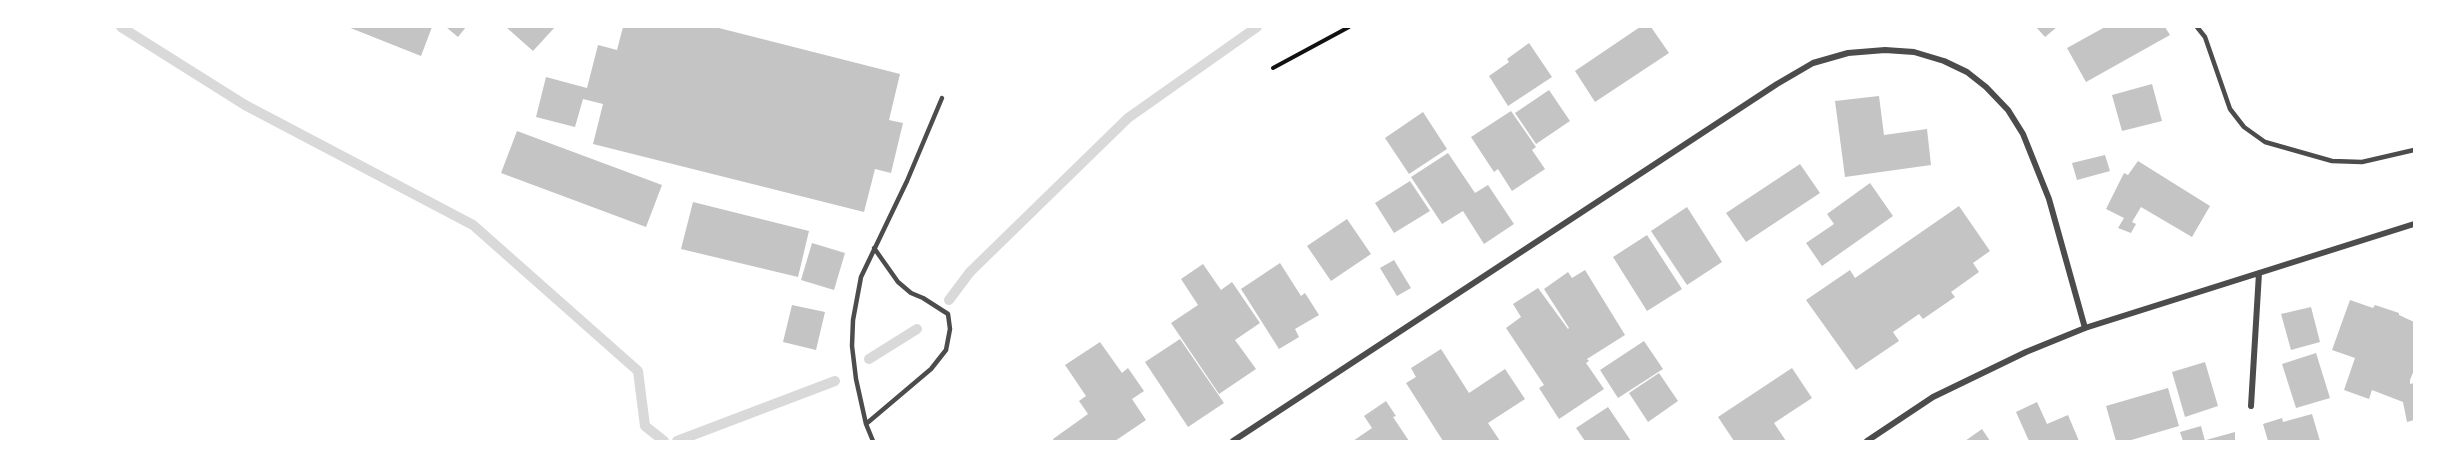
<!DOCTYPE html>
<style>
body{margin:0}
#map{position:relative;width:2441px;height:468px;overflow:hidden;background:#fff;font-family:Commissioner,sans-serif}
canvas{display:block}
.frame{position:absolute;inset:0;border:28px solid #fff;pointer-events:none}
</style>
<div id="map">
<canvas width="2441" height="468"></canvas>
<div class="frame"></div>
</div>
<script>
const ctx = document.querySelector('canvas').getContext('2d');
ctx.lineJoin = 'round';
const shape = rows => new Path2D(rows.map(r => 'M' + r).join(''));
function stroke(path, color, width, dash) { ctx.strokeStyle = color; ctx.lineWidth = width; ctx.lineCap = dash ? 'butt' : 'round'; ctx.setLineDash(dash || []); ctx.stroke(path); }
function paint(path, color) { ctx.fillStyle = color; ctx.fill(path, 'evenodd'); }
stroke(shape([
 [121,27,245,105,473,225,638,371,645,426,664,441],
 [949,300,970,272,1128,118,1257,27],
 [869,359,917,329],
 [677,441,835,381]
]), '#d9d9d9', 10);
paint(shape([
 [348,27,432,27,421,56],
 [446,27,466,27,458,37],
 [506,27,555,27,533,51],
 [623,27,715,27,900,74,889,120,903,123,891,173,875,169,864,212,593,144,603,104,583,99,575,127,536,117,546,77,587,88,598,45,617,50],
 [1640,27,1651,27,1669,53,1595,102,1575,71],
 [2036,27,2057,27,2045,37],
 [2105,27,2165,27,2170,35,2086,82,2067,48],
 [1529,43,1552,77,1508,106,1489,76,1509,62,1507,59],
 [2152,84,2162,121,2122,131,2112,95],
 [1549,90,1570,121,1536,144,1515,113],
 [1879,96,1884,135,1927,129,1931,165,1845,177,1835,101],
 [1511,111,1536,147,1532,150,1545,169,1512,191,1498,169,1494,172,1471,137],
 [1423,112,1447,149,1409,174,1385,138],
 [517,131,662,185,646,227,501,173],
 [1448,153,1475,193,1488,185,1514,224,1484,244,1463,211,1442,224,1411,177],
 [2105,155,2110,171,2077,180,2072,163],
 [2138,161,2210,206,2192,237,2141,207,2132,222,2136,224,2131,233,2118,228,2124,218,2106,209,2124,173,2128,175],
 [1800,164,1820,193,1746,242,1726,213],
 [1410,181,1430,211,1394,233,1375,203],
 [1870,183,1893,216,1822,266,1806,243,1834,224,1827,214],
 [693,202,809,231,798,277,681,249],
 [1959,206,1990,251,1973,263,1979,272,1951,292,1955,297,1923,319,1919,314,1893,332,1899,341,1856,370,1806,300,1850,270,1855,278],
 [1687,207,1722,262,1687,285,1651,231],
 [1347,219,1371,254,1331,281,1307,246],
 [1647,235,1682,289,1647,311,1613,257],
 [812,243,845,253,834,290,801,280],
 [1394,260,1411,288,1397,296,1380,268],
 [1280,263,1301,296,1305,293,1319,315,1295,329,1299,337,1279,349,1241,289],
 [1203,264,1221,290,1232,282,1260,323,1235,340,1256,369,1219,394,1171,323,1198,305,1181,279],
 [1585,270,1625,335,1587,359,1589,361,1586,363,1604,389,1559,419,1539,388,1544,385,1506,328,1521,317,1513,304,1538,288,1568,329,1569,328,1544,289,1568,272,1572,278],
 [2350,300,2373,308,2375,305,2399,313,2399,315,2414,322,2414,370,2410,380,2410,384,2414,383,2414,420,2407,422,2403,402,2372,390,2369,399,2344,390,2355,358,2332,350],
 [792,305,825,312,816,350,783,342],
 [2311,307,2320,342,2291,350,2281,314],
 [1180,339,1224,403,1188,427,1145,362],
 [1644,341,1663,369,1618,398,1600,370],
 [1100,342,1122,373,1128,368,1144,391,1132,399,1146,420,1115,441,1054,441,1053,439,1088,414,1079,401,1086,396,1065,365],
 [1441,349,1469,393,1505,369,1525,399,1488,423,1500,441,1443,441,1406,383,1416,377,1411,368],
 [2316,353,2330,398,2296,408,2282,364],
 [2205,362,2218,406,2185,417,2172,372],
 [1792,368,1812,398,1774,423,1786,441,1734,441,1718,417],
 [1659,373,1678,401,1648,422,1629,393],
 [2168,388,2179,426,2128,441,2116,441,2106,406],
 [1386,401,1396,416,1393,417,1409,441,1353,441,1372,428,1364,416],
 [2037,402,2047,424,2068,415,2079,441,2029,441,2016,412],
 [1608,407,1631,441,1585,441,1576,428],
 [2312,414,2320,441,2268,441,2263,424,2282,418,2283,422],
 [2201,426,2205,441,2183,441,2180,432],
 [1982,429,1990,441,1965,441],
 [2235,432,2235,441,2206,441,2206,440]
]), '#c4c4c4');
stroke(shape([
 [1273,68,1349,27]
]), '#111', 4);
stroke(shape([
 [2197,27,2205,37,2230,109,2244,127,2265,142,2332,161,2362,162,2414,150],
 [866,424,931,369,946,350,950,329,948,314,923,298,911,293,898,282,874,248],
 [873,441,866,424,856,379,852,346,853,320,861,277,907,181,942,98]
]), '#4c4c4c', 4.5);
stroke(shape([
 [2251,406,2259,273],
 [1233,441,1777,84,1813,63,1848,53,1885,50,1914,52,1944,61,1967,72,1986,87,2008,110,2023,134,2049,199,2085,328],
 [1867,441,1933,397,2026,352,2085,328,2414,224]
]), '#4c4c4c', 6);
</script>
